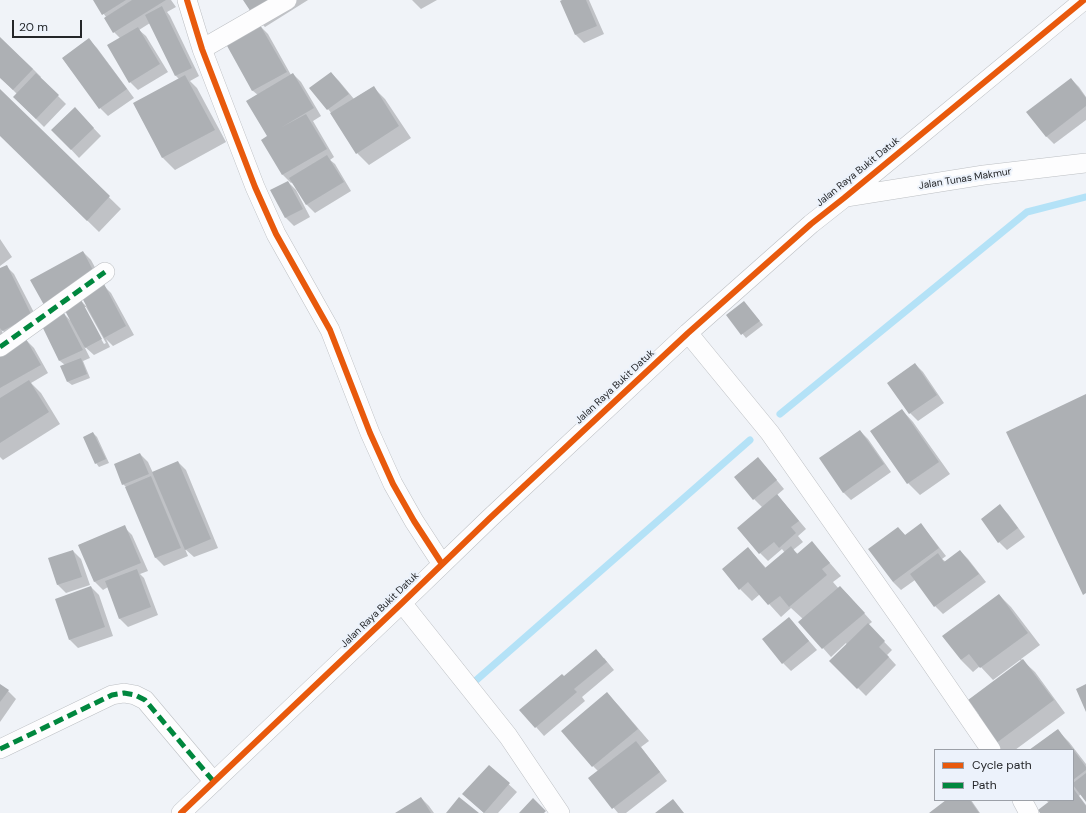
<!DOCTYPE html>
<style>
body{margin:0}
#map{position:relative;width:1086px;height:813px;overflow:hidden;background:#f0f3f8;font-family:"DM Sans",sans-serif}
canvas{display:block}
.legend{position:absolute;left:934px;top:749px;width:140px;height:52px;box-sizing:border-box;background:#ecf2fb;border:1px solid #9ca0a7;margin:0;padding:5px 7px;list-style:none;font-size:12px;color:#242629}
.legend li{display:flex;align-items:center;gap:8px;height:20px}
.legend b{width:20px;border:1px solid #9ca0a7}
.scale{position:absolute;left:12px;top:20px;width:70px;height:18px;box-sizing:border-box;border:2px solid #242629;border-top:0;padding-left:5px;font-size:12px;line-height:14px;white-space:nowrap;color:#242629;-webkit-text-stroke:3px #ecf2fb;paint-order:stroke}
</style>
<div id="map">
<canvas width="1086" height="813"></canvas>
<ul class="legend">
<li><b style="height:5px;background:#e8590c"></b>Cycle path</li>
<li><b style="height:5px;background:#00873e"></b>Path</li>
</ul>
<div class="scale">20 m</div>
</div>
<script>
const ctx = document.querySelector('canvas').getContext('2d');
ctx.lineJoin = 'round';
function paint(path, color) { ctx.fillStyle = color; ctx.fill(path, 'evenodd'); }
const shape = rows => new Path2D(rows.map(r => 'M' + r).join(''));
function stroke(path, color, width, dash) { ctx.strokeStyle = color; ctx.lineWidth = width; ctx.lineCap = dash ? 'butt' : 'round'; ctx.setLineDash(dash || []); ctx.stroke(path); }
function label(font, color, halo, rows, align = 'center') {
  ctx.font = font + ' "DM Sans",sans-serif'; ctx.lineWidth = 4; ctx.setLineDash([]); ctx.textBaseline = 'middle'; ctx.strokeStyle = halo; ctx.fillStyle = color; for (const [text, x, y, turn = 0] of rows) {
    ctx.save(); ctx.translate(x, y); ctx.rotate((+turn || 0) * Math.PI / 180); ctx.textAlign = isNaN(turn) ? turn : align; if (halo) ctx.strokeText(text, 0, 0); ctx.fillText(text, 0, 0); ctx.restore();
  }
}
paint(shape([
 [94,0,171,0,176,7,167,12,170,16,199,76,190,81,197,88,226,142,175,170,163,158,134,104,179,79,176,76,150,23,139,30,146,36,168,72,138,90,130,82,120,38,114,32,105,18,106,17],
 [244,0,308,0,265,27,253,15],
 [412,0,437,0,421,9],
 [565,0,589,0,604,34,584,43,576,35],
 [260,26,268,34,291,75,293,74,301,82,321,116,313,121,334,157,330,160,335,164,351,191,315,213,307,205,293,182,291,183,283,175,263,140,269,137,258,95,253,91,228,44],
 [0,38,33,69,41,77,40,78,66,104,44,127,14,97,17,94,0,77],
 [89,40,97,48,134,98,108,116,100,108,63,59],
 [331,73,339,81,354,99,373,87,385,99,411,138,369,165,357,153,333,115,311,89],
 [1071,79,1079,87,1086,97,1086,120,1054,144,1046,136],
 [0,91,121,209,99,232,0,135],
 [83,117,101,136,79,158,53,130],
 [288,182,296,190,310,217,294,226,286,218,272,191],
 [0,239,12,257,0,266],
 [83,252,91,260,104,284,103,285,111,293,134,335,113,346,106,339,110,347,94,355,84,346,90,358,83,361,90,378,72,385,68,382,65,365,60,361,64,314,70,320],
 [82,296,87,307,78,298],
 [83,307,86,307,106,343,104,344],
 [6,266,14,274,40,324,11,339,1,329,7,342,0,345,0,270],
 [747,306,763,325,746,338,727,315],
 [26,340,34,348,48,373,31,383,41,393,60,424,3,460,0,457,0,355],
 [915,364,923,372,944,403,918,421,910,413],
 [902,410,913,422,950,474,920,495,908,483],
 [860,431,868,439,891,472,851,500,843,492],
 [93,433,97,437,109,463,99,467,96,463],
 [140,454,148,462,153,473,178,462,186,470,218,548,194,557,185,549,188,556,164,566,156,558,127,488,123,484],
 [765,466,784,489,777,495,785,504,806,529,798,536,803,542,793,550,798,554,811,543,823,555,841,576,833,582,839,589,840,587,848,595,872,622,868,625,892,650,887,655,896,665,866,696,831,661,847,645,846,643,831,657,800,622,803,619,791,608,781,617,760,594,752,601,740,589,748,548,766,568,785,553,782,549,768,561,760,553,763,508,754,499,735,477],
 [1000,506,1008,514,1025,537,1007,550,999,542],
 [921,525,928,533,946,556,942,559,946,562,960,551,968,559,986,582,943,614,935,606,915,580,901,590,893,582,898,528,906,536],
 [124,527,132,535,148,571,140,574,144,578,158,615,128,627,120,619,108,587,103,590,95,582,79,545],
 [73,551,81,559,90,585,66,593,58,585,49,559],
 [91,587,99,595,113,636,78,648,70,640,56,600],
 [999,595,1011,607,1040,645,1021,659,1035,672,1065,713,1015,750,995,750,980,715,1021,661,1020,660,993,680,980,666,973,672,961,660],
 [789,618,817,650,791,671,783,663],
 [604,658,614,670,582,697,585,701,544,736,521,710,565,677],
 [0,685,8,691,16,699,0,722],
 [607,694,619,706,649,741,641,747,667,781,626,813,618,813,589,778,598,771,593,766],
 [1057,730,1069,742,1086,764,1086,801,1081,794,1079,796,1086,805,1086,813,1041,813,1049,803,1046,800,1073,800,1073,750,1031,750],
 [489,766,517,792,498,813,484,813,472,802],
 [421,798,429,806,434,813,396,813],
 [948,800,971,800,980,813,930,813]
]), '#0003');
stroke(shape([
 [780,414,1027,212,1086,197],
 [473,683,750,440]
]), '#b4e2f7', 7);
paint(shape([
 [93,0,126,0,102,15],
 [132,0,166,0,113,33,104,18],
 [243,0,277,0,253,15],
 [562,0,586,0,597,26,575,35,560,1],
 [162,6,192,68,175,76,145,15],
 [260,25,287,72,252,91,226,44],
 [138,27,160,64,129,83,107,45],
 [0,37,33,69,13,90,0,78],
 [89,38,127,89,99,109,62,58],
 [331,72,349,94,327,110,309,88],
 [36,73,59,95,36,119,13,97],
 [293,73,314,108,282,127,306,114,327,149,282,175,261,140,267,136,246,101],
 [185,75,215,130,162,158,133,103],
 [1071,78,1086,98,1086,106,1046,137,1026,112],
 [374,86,399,126,356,154,330,113],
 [0,89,110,196,87,221,0,136],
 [75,107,94,128,71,150,51,130],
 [327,155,344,182,306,205,289,178],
 [288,181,303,209,285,218,270,190],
 [83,251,96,276,44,305,30,280],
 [7,265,32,316,2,331,0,328,0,268],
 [104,284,126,326,104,338,81,296],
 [80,298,102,339,85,348,63,307],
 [744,301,760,321,741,335,726,315],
 [64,313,83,350,59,361,41,324],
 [26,339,41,365,0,388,0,354],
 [81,358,87,374,67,382,60,366],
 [915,363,937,395,909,414,887,383],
 [29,380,49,412,0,443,0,398],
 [1086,394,1086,593,1083,595,1006,432],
 [902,409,939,462,907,484,870,431],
 [860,430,884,464,843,493,819,458],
 [93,432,106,459,95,464,83,437],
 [140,453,149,474,122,485,114,464],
 [758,457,777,480,753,500,734,477],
 [178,461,211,539,185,550,152,472],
 [151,476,181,548,155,558,125,487],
 [777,494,799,521,791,527,796,533,779,548,774,542,759,554,737,528],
 [1000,504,1018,528,998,543,981,519],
 [921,523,939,548,893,582,868,549,898,527,905,535],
 [125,525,141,563,94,582,78,545],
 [812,541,830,563,822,569,827,575,789,607,780,596,768,605,748,582,739,590,722,569,748,547,765,568,791,546,797,554],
 [73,550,82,577,57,585,48,558],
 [960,550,979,574,934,607,910,574,938,553,944,562],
 [137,569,151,607,119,619,105,581],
 [91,586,105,627,69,640,55,599],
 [840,586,865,613,822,649,798,622],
 [999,594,1028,633,980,668,969,654,961,660,942,636],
 [789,617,809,641,782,664,762,639],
 [868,623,885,641,879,647,889,657,857,689,829,661],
 [596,649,607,662,574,689,577,692,535,728,519,710,562,674,564,676],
 [1023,659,1054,700,991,747,971,721,979,715,968,700],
 [0,684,9,690,0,702],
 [1086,684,1086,712,1076,689],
 [607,692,638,729,592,767,561,731],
 [1058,729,1086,767,1086,770,1073,780,1073,750,1029,750],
 [636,741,660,772,612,809,588,778],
 [489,765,510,783,484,813,462,794],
 [1086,773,1086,802,1073,785,1073,783],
 [1073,788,1086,806,1086,813,1040,813,1038,810,1051,800,1073,800],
 [421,797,431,813,395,813],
 [459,797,479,813,446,813],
 [533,798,546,811,544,813,519,813],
 [673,799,684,813,655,813],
 [946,800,970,800,979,813,929,813]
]), '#adb0b4');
const street = shape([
 [187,0,202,49,255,187,276,234,330,330,370,433,393,484,414,521,442,564],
 [202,49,287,0],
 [846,197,984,175,1086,163],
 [688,333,770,433,905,625,991,750],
 [0,347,105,272],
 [402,603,508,736,560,813],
 [0,749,112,695,124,693,135,695,145,700,214,782],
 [1022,800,1029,813],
 [181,813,402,603,490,518,688,333,811,224,844,198,1084,0]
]);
stroke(street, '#bcbfc3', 20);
stroke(street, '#fdfdfe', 19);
stroke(shape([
 [0,347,105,272],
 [0,749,112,695,124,693,135,695,145,700,214,782]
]), '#00873e', 5, [10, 5]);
stroke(shape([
 [187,0,202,49,255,187,276,234,330,330,370,433,393,484,414,521,442,564],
 [181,813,402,603,490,518,688,333,811,224,844,198,1084,0]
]), '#e8590c', 6);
label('10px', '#242629', '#ecf2fb', [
 ["Jalan Raya Bukit Datuk",858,172,-39],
 ["Jalan Tunas Makmur",965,179,-9],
 ["Jalan Raya Bukit Datuk",615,387,-43],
 ["Jalan Raya Bukit Datuk",380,610,-44]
]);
</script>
